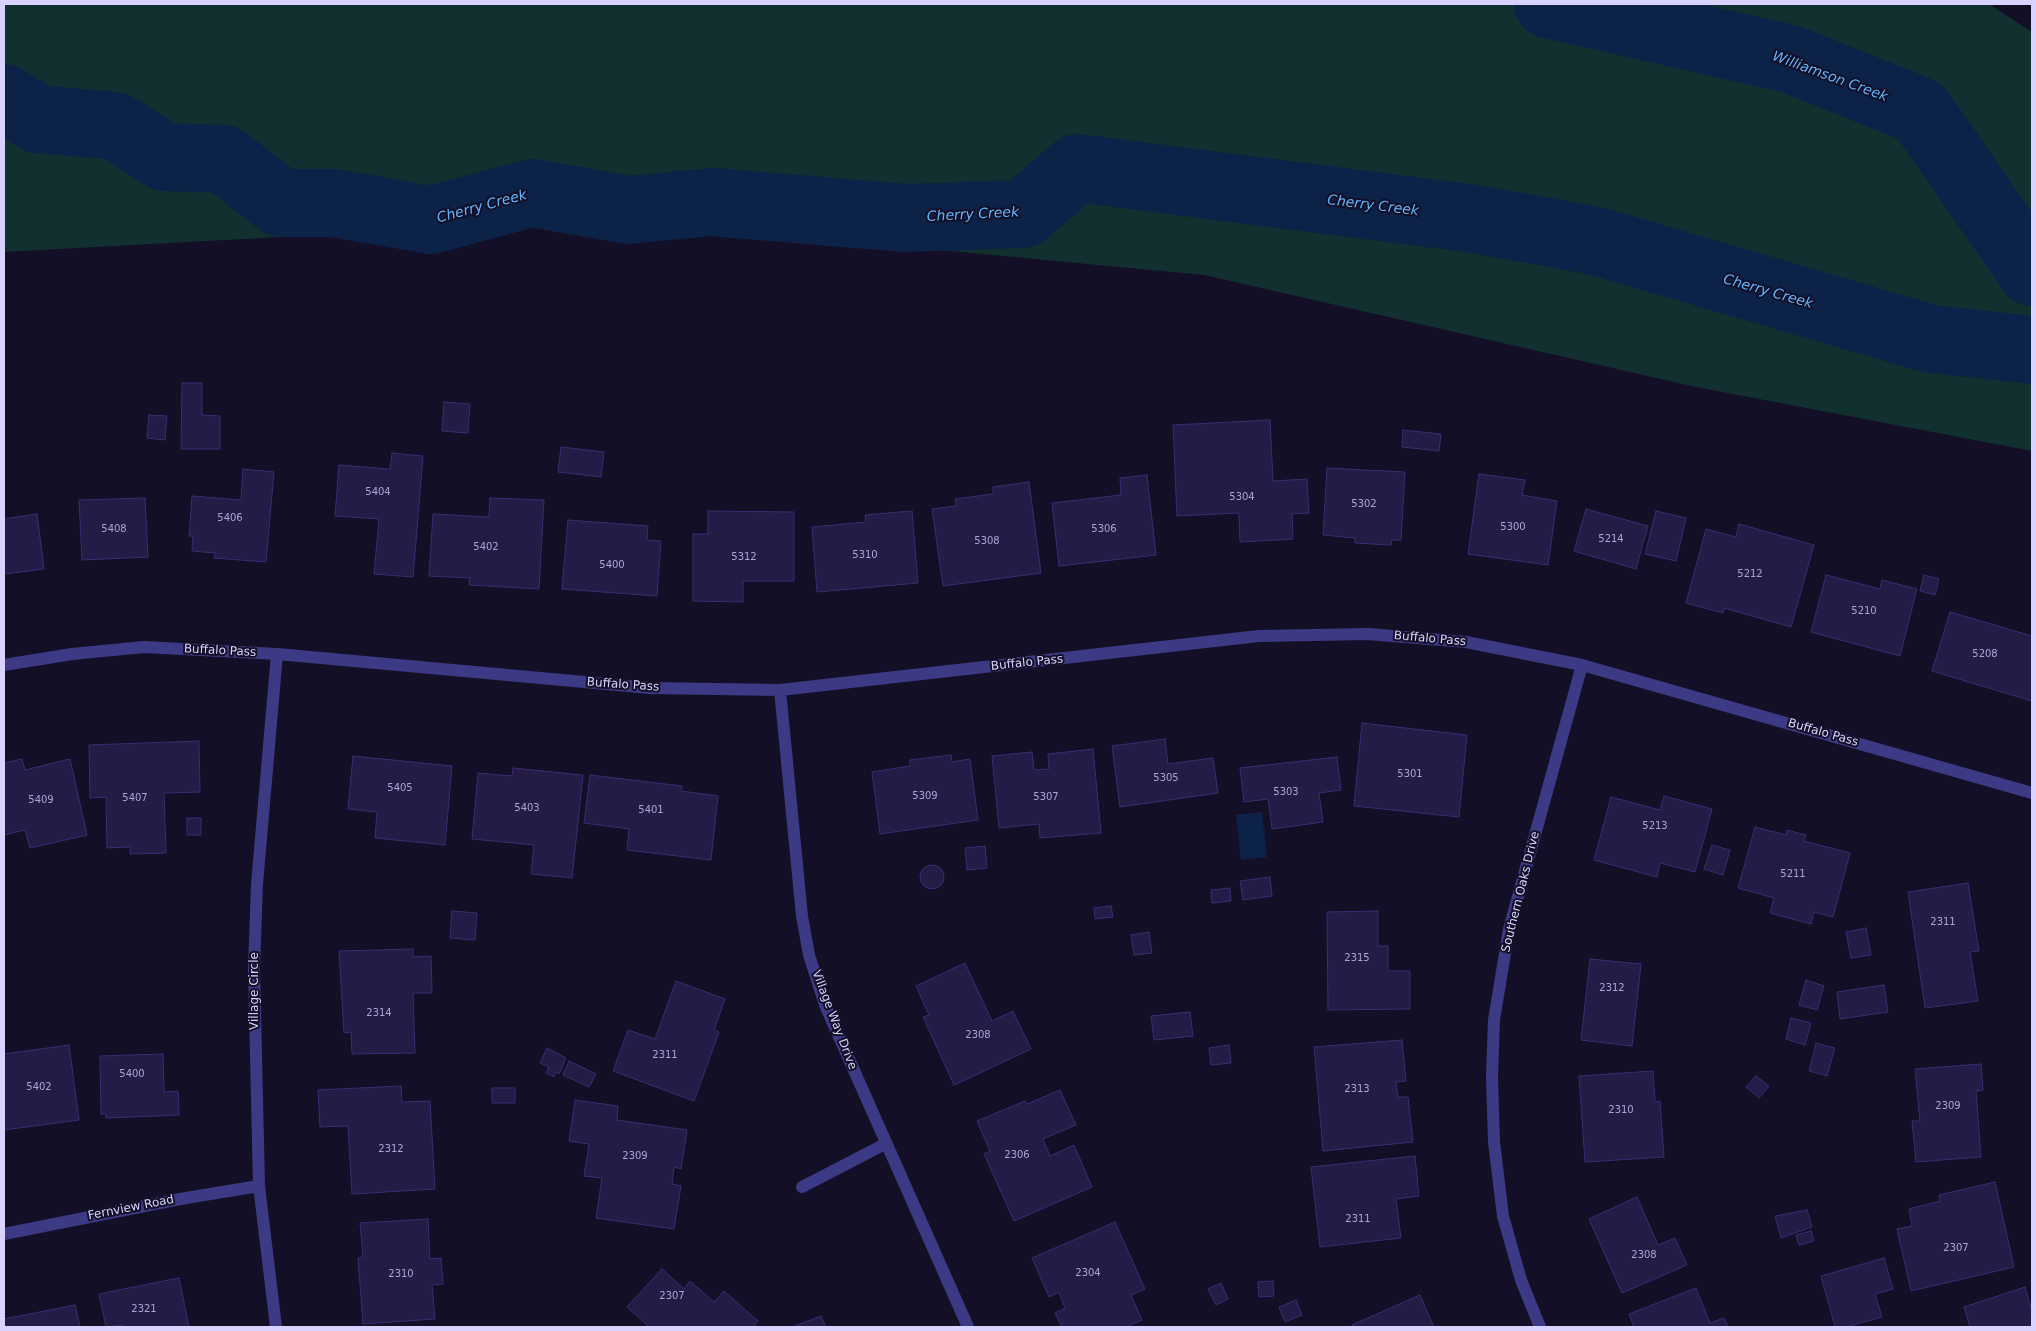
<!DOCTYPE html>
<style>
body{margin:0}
#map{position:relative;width:2036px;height:1331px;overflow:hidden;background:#130f26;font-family:"DejaVu Sans",sans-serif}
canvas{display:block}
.frame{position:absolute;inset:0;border:5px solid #d9d4ff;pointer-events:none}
</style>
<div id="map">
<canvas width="2036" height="1331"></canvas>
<div class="frame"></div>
</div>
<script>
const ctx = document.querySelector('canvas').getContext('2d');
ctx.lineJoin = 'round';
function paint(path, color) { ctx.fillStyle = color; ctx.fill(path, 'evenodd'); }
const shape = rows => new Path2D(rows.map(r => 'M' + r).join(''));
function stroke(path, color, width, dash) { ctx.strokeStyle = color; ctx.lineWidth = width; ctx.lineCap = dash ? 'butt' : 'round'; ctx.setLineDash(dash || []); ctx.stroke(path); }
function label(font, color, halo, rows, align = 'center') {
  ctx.font = font + ' "DejaVu Sans",sans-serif'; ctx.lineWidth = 4; ctx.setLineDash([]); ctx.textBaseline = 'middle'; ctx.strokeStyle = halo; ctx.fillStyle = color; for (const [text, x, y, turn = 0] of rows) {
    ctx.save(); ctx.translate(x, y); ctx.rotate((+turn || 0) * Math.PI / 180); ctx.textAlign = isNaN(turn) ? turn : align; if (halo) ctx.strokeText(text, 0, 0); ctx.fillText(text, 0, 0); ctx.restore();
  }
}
paint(shape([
 [4,4,1989,4,2032,32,2032,451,1696,387,1204,275,612,219,4,252]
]), '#12302f');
paint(shape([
 [1262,812,1267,857,1241,860,1236,815]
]), '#0c2248');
stroke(shape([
 [1548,4,1790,59,1920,111,2032,272],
 [4,98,38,119,115,126,165,157,224,159,281,203,333,203,431,220,532,193,628,210,712,202,905,218,1023,214,1077,168,1475,219,1596,241,1931,339,2032,350]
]), '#0c2248', 68);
const building = shape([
 [182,383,202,383,202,415,220,416,220,449,181,449,182,383],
 [444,402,470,404,468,433,442,431,444,402],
 [149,415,167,416,165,440,147,438,149,415],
 [1270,420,1273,481,1307,479,1309,513,1292,514,1293,539,1240,542,1239,513,1177,516,1173,425,1270,420],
 [1403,430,1441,434,1439,451,1402,447,1403,430],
 [561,447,604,452,601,477,558,472,561,447],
 [392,453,423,456,413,577,374,574,379,519,335,516,339,465,390,469,392,453],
 [1327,468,1405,472,1401,540,1392,540,1391,545,1355,543,1355,538,1323,535,1327,468],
 [243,469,274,472,266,562,214,558,215,553,192,551,193,536,189,536,192,496,241,500,243,469],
 [1479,474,1525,480,1522,495,1557,501,1548,565,1468,554,1479,474],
 [1147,475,1156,555,1059,566,1052,503,1121,495,1120,478,1147,475],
 [1029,482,1041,573,943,586,932,509,956,506,955,499,993,494,993,487,1029,482],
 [145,498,148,557,82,560,79,500,145,498],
 [490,498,544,500,539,589,469,585,470,578,429,576,433,514,489,517,490,498],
 [1586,509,1648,526,1636,569,1574,551,1586,509],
 [708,511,794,512,794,581,743,581,743,602,693,601,693,534,708,534,708,511],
 [912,511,918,583,817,592,812,527,866,522,865,515,912,511],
 [1656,511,1686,518,1676,561,1645,554,1656,511],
 [37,514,44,569,4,574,4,519,37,514],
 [568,520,648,526,647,540,661,541,657,596,562,589,568,520],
 [1739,524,1814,545,1791,627,1724,608,1723,613,1686,603,1706,529,1736,537,1739,524],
 [1826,575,1880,589,1882,580,1917,589,1900,656,1811,632,1826,575],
 [1924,575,1939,579,1935,595,1920,591,1924,575],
 [1950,612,2032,636,2032,701,1932,671,1950,612],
 [1362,723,1467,735,1459,817,1354,806,1362,723],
 [1165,739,1168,764,1213,758,1218,793,1120,807,1112,746,1165,739],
 [199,741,200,792,164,793,166,853,130,854,130,847,107,848,106,797,90,798,89,745,199,741],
 [1093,749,1101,833,1040,838,1039,824,999,828,992,756,1032,752,1034,770,1049,769,1048,754,1093,749],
 [951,755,952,762,970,759,978,820,880,834,872,772,910,766,910,760,951,755],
 [353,756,452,766,445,845,375,838,377,812,348,809,353,756],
 [1337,757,1341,790,1319,793,1323,822,1272,829,1268,799,1244,802,1240,768,1337,757],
 [22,759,25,770,70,759,87,835,30,848,25,830,4,835,4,763,22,759],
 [513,768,583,775,572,878,531,874,534,845,472,839,478,773,512,776,513,768],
 [590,775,682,786,681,791,718,796,711,860,627,850,629,829,584,823,590,775],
 [1664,796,1712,809,1695,872,1660,863,1657,877,1594,860,1611,797,1660,810,1664,796],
 [187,818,201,818,201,835,187,835,187,818],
 [1755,827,1786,835,1787,830,1806,835,1804,841,1850,853,1833,917,1814,912,1811,924,1770,913,1774,898,1738,888,1755,827],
 [1712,845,1730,850,1723,875,1704,869,1712,845],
 [985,846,987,868,967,870,965,848,985,846],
 '920 877a12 12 0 1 1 24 0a12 12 0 1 1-24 0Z',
 [1270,877,1272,896,1243,900,1240,881,1270,877],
 [1968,883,1979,951,1970,952,1978,1001,1925,1008,1908,892,1968,883],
 [1230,888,1231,901,1212,903,1211,890,1230,888],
 [1111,906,1113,917,1095,919,1094,908,1111,906],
 [452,911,477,913,475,940,450,938,452,911],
 [1378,911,1378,946,1388,946,1388,971,1410,971,1410,1009,1328,1010,1327,912,1378,911],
 [1866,928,1871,955,1851,958,1846,932,1866,928],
 [1149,932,1152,953,1134,955,1131,935,1149,932],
 [413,949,413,957,431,956,432,993,413,993,415,1053,352,1054,351,1032,344,1033,339,951,413,949],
 [1590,959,1641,964,1632,1046,1581,1040,1590,959],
 [965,963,992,1021,1013,1011,1031,1049,954,1085,923,1017,929,1015,916,986,965,963],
 [1806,980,1824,986,1817,1010,1799,1005,1806,980],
 [676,981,725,999,714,1030,719,1032,694,1101,613,1071,628,1030,655,1039,676,981],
 [1884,985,1888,1012,1840,1019,1837,992,1884,985],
 [1190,1012,1193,1036,1154,1040,1151,1016,1190,1012],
 [1791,1018,1811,1023,1805,1045,1786,1039,1791,1018],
 [1402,1040,1406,1081,1396,1082,1398,1097,1408,1097,1413,1142,1323,1151,1314,1047,1402,1040],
 [1816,1043,1835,1048,1827,1076,1809,1071,1816,1043],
 [69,1045,79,1120,4,1130,4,1054,69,1045],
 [1229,1045,1231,1063,1211,1065,1209,1048,1229,1045],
 [547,1048,566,1058,559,1074,556,1072,554,1077,546,1073,549,1067,540,1063,547,1048],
 [163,1054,164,1092,178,1091,179,1115,106,1118,106,1114,101,1114,100,1056,163,1054],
 [569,1061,596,1074,589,1087,563,1075,569,1061],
 [1981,1064,1983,1090,1976,1091,1981,1157,1916,1162,1912,1121,1920,1121,1915,1069,1981,1064],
 [1653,1071,1655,1102,1660,1101,1664,1157,1585,1162,1579,1076,1653,1071],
 [1756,1076,1769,1086,1759,1098,1746,1087,1756,1076],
 [401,1086,402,1102,430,1101,435,1189,352,1194,348,1126,320,1127,318,1090,401,1086],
 [492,1088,515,1088,515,1103,492,1103,492,1088],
 [1060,1090,1076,1125,1043,1139,1050,1156,1074,1145,1092,1187,1014,1221,984,1154,990,1151,977,1121,1025,1101,1027,1104,1060,1090],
 [575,1100,618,1106,617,1120,687,1130,681,1169,674,1167,672,1184,681,1186,674,1229,596,1218,602,1178,584,1176,589,1144,569,1141,575,1100],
 [1415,1156,1419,1196,1396,1199,1401,1238,1320,1247,1311,1167,1415,1156],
 [1995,1182,2014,1267,1911,1291,1897,1229,1912,1226,1909,1209,1940,1201,1939,1195,1995,1182],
 [1637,1197,1658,1245,1675,1238,1687,1265,1622,1293,1589,1219,1637,1197],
 [1807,1210,1812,1227,1781,1238,1775,1216,1807,1210],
 [428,1219,430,1259,441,1258,443,1284,432,1285,435,1319,363,1324,358,1258,363,1257,360,1223,428,1219],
 [1115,1222,1145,1289,1131,1295,1142,1320,1126,1327,1062,1327,1055,1313,1065,1308,1059,1292,1049,1297,1032,1258,1115,1222],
 [1811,1231,1814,1241,1799,1245,1796,1235,1811,1231],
 [1884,1258,1893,1289,1875,1294,1882,1317,1846,1327,1835,1327,1821,1276,1884,1258],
 [662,1269,684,1289,690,1281,714,1302,724,1291,758,1321,753,1327,649,1327,627,1307,662,1269],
 [179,1278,189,1327,124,1327,123,1325,106,1327,99,1294,179,1278],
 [1273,1281,1274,1296,1259,1297,1258,1282,1273,1281],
 [1221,1283,1228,1299,1216,1305,1208,1289,1221,1283],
 [2025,1287,2032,1311,2032,1327,1970,1327,1964,1307,2025,1287],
 [1696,1288,1710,1323,1724,1318,1728,1327,1634,1327,1629,1314,1696,1288],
 [1420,1295,1434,1327,1353,1327,1352,1325,1420,1295],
 [1296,1300,1302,1315,1285,1322,1279,1307,1296,1300],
 [75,1305,80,1327,4,1327,4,1319,75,1305],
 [821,1316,826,1327,792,1327,821,1316]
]);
paint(building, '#241b47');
stroke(building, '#3b2d73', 1);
stroke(shape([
 [4,665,72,654,144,647,277,654,650,688,780,690,1259,636,1368,634,1466,642,1582,665,2032,793],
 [780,690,802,916,809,955,825,1005,968,1327],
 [802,1187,885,1144],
 [4,1234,180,1199,259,1186],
 [276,1327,259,1186,254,968,257,884,277,654],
 [1540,1327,1521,1280,1503,1216,1494,1142,1492,1077,1494,1020,1509,929,1582,665]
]), '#3d3a85', 12);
label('10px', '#aca6d1', null, [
 ["5404",378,492],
 ["5304",1242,497],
 ["5302",1364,504],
 ["5406",230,518],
 ["5300",1513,527],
 ["5408",114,529],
 ["5306",1104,529],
 ["5214",1611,539],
 ["5308",987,541],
 ["5402",486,547],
 ["5310",865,555],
 ["5312",744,557],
 ["5400",612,565],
 ["5212",1750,574],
 ["5210",1864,611],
 ["5208",1985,654],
 ["5301",1410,774],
 ["5305",1166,778],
 ["5405",400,788],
 ["5303",1286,792],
 ["5309",925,796],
 ["5307",1046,797],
 ["5407",135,798],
 ["5409",41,800],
 ["5403",527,808],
 ["5401",651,810],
 ["5213",1655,826],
 ["5211",1793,874],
 ["2311",1943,922],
 ["2315",1357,958],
 ["2312",1612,988],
 ["2314",379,1013],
 ["2308",978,1035],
 ["2311",665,1055],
 ["5400",132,1074],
 ["5402",39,1087],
 ["2313",1357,1089],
 ["2309",1948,1106],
 ["2310",1621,1110],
 ["2312",391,1149],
 ["2306",1017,1155],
 ["2309",635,1156],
 ["2311",1358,1219],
 ["2307",1956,1248],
 ["2308",1644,1255],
 ["2304",1088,1273],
 ["2310",401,1274],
 ["2307",672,1296],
 ["2321",144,1309]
]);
label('12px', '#d9d4ff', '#130f26', [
 ["Buffalo Pass",1430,639,5],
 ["Buffalo Pass",220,651,3],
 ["Buffalo Pass",1027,663,-6],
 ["Buffalo Pass",623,685,4],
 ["Buffalo Pass",1823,733,16],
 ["Southern Oaks Drive",1521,892,-76],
 ["Village Circle",255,991,-90],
 ["Village Way Drive",834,1020,69],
 ["Fernview Road",131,1208,-11]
]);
label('italic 14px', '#62b6ff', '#130f26', [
 ["Williamson Creek",1830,77,20],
 ["Cherry Creek",1373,206,7],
 ["Cherry Creek",482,207,-15],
 ["Cherry Creek",973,215,-3],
 ["Cherry Creek",1768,292,16]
]);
</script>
